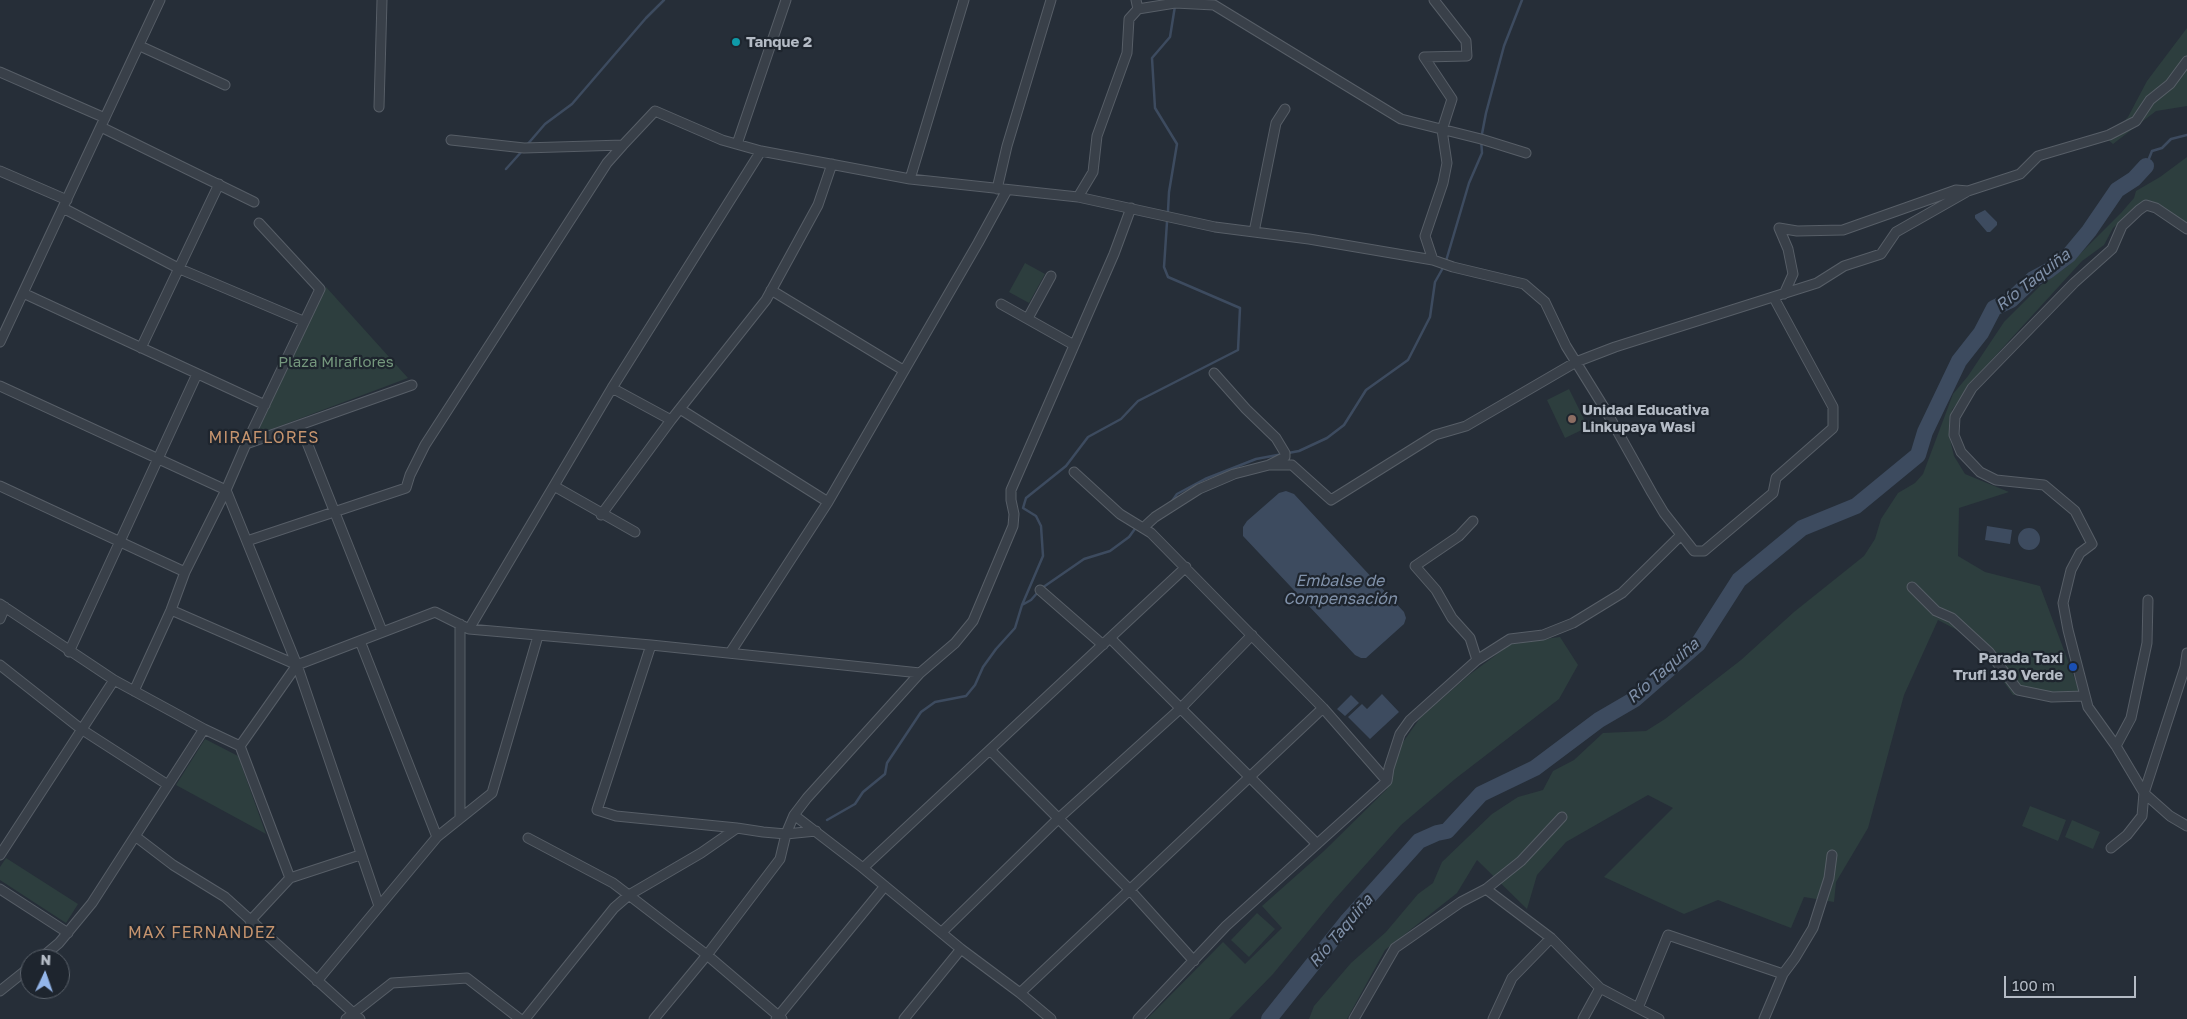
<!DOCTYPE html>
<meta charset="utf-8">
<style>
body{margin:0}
#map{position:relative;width:2187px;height:1019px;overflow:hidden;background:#262e38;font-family:"Golos Text",sans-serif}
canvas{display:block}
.north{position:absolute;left:20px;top:949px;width:50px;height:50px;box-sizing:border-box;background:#1e252e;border:1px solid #5a616a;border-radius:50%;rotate:3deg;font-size:14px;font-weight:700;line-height:20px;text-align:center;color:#b4bbc5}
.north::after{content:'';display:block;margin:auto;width:18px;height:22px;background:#94b6ea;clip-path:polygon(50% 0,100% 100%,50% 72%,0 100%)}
.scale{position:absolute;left:2004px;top:976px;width:132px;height:22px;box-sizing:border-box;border:2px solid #b4bbc5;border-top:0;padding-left:6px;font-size:15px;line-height:18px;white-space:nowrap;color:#b4bbc5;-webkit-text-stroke:4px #1e252e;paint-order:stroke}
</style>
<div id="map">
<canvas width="2187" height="1019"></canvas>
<div class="north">N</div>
<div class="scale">100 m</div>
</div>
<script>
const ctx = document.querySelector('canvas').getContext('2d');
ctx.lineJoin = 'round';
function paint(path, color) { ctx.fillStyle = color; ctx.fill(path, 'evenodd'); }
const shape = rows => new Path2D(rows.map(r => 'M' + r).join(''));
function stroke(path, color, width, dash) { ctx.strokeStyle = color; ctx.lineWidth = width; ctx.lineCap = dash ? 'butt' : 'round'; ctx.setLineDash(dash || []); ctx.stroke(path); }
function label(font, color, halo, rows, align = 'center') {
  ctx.font = font + ' "Golos Text",sans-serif'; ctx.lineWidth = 4.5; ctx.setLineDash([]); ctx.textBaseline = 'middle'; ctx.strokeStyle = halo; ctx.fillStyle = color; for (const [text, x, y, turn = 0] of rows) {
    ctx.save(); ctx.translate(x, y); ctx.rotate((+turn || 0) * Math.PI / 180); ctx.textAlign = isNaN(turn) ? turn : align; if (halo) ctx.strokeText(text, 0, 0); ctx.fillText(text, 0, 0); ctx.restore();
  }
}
paint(shape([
 [2187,28,2187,106,2156,111,2113,144,2107,139,2128,117,2147,81],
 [2187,157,2187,224,2147,200,2139,205,2113,228,2104,245,2082,261,1976,377,1952,410,1950,439,1954,456,1965,474,2009,492,1959,508,1958,556,1985,572,2040,586,2080,693,2013,695,1989,661,1961,632,1938,620,1904,695,1868,828,1836,882,1834,902,1804,897,1791,928,1718,900,1684,914,1604,877,1673,808,1648,795,1566,842,1537,875,1527,909,1477,860,1457,893,1385,950,1347,1019,1309,1019,1314,1006,1351,963,1386,932,1418,894,1433,883,1442,862,1492,814,1518,797,1543,790,1553,771,1574,760,1603,733,1646,731,1665,719,1741,660,1794,612,1864,556,1875,539,1881,519,1898,493,1915,483,1923,474,1953,394,1968,376,2004,322,2041,285,2068,266,2121,213,2134,198,2136,191,2160,177],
 [1025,263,1045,274,1029,303,1009,292],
 [326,287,408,378,256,435],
 [1569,389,1588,427,1565,438,1547,400],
 [1560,637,1578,665,1559,699,1455,779,1401,825,1334,900,1273,974,1229,1019,1147,1019,1223,942,1245,964,1282,928,1262,906,1324,851,1387,789,1401,745,1420,718,1469,675,1512,643],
 [205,739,238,756,266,834,176,785],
 [2030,806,2066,820,2058,841,2022,826],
 [2072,820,2100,832,2093,849,2065,837],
 [6,858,78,904,66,923,0,880,0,867],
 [1257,913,1275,929,1249,957,1231,940]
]), '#2d3e3e');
paint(shape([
 [1985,210,1997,222,1997,225,1990,232,1987,232,1975,218,1975,215],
 [1286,491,1294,494,1404,612,1406,618,1404,624,1366,658,1361,658,1355,655,1243,536,1243,527,1247,521,1279,493],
 [1987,526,2012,530,2010,544,1985,540],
 '2018 539a11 11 0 1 1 22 0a11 11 0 1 1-22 0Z',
 [1382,694,1399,712,1370,739,1348,717,1362,704,1367,709],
 [1351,695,1359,703,1345,716,1337,709]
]), '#3d4b5f');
stroke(shape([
 [526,146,545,124,572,104,646,18,664,0],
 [2146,166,2152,151,2162,148,2171,139,2187,135],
 [506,169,523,150],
 [1168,211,1169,192,1177,144,1155,108,1152,58,1170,37,1175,6],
 [1446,261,1469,183,1482,153,1481,139,1486,113,1504,46,1522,0],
 [1170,504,1177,494,1205,479,1256,459,1299,451,1327,438,1344,425,1366,390,1408,360,1430,317,1435,282,1444,266],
 [1042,588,1084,559,1110,551,1129,537,1137,526],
 [1022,605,1043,556,1041,526,1036,516,1023,508,1026,498,1066,466,1088,437,1121,419,1138,401,1238,350,1240,308,1168,277,1164,267,1167,222],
 [827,820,855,804,863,792,885,774,887,763,921,712,935,702,966,696,975,685,983,667,996,649,1015,628,1022,605,1031,600,1038,592]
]), '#3d4b5f', 2.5);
stroke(shape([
 [1269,1019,1348,920,1419,841,1437,833,1447,831,1481,794,1535,768,1599,720,1635,699,1698,644,1739,580,1802,528,1856,506,1918,455,1925,432,1959,361,1981,333,1994,308,2011,300,2033,279,2048,271,2069,255,2089,231,2117,190,2134,179,2146,166]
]), '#3d4b5f', 16);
const minor = shape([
 [1136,0,1138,9,1175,3,1214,5,1401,119,1481,139,1526,153],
 [140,46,225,85],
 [0,72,105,118],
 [379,107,382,0],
 [101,127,254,202],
 [737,144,786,0],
 [623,145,655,111,722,140,761,151,910,179,1078,197,1215,227,1309,239,1433,260,1453,267,1524,284,1545,302,1566,346,1605,409,1652,493,1664,513,1694,551,1704,551,1773,493,1776,478,1833,428,1833,407,1774,298],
 [0,171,67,200],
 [910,179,964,0],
 [997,189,1007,146,1051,0],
 [1078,197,1093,172,1097,136,1127,53,1129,19,1138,9],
 [63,208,180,269,303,321],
 [1779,228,1797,231,1843,230,1956,190,1968,191],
 [1779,228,1788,249,1793,274,1784,294],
 [2187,229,2156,208,2146,205,2139,210,2122,226,2112,249,2074,283,1972,388,1955,417,1954,435,1961,452,1980,472,1996,480,2044,485,2075,511,2092,544,2080,553,2071,570,2063,603,2068,630,2088,707,2116,746,2144,793,2170,816,2187,826],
 [1254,232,1276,123,1285,109],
 [1433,260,1425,236,1443,183,1447,163,1442,130,1452,99,1424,57,1467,56,1466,41,1434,0],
 [771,290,903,370],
 [23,293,265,405],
 [1001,304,1074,345],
 [1028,318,1051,276],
 [0,342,160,0],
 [141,348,219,184],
 [0,386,226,490,297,665,379,906],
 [612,388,671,420],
 [680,409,828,502],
 [300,425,382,631],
 [246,444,412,385],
 [1269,465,1292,465,1331,500,1435,435,1466,426,1576,362,1615,347,1817,283,1844,266,1881,254,1896,232,1968,191,2020,174,2038,156,2109,135,2136,121,2150,100,2170,84,2187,61],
 [1074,472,1120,514,1151,533,1323,708,1387,781],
 [0,486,185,572],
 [554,486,635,532],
 [601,515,671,420,766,300,818,205,832,164],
 [1143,528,1155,517,1199,489,1234,474,1269,465,1285,457,1285,453,1276,438,1246,409,1214,373],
 [247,541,406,488,410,475,425,445,607,163,623,145,524,148,451,140],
 [1912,587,1936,611,1952,618,1989,652,2018,690,2052,697,2085,696],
 [1040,590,1103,645],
 [0,604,114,680,204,729],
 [171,610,297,665,435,612,469,629,651,645,920,673],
 [0,619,5,607],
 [469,629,612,388,761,151],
 [1111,639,1317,844],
 [360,641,437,837],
 [651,645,597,810,616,816,737,828,763,832,786,834,816,831],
 [69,652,197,374],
 [730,653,828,502,978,243,1007,190],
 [1477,660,1510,639,1543,635,1573,623,1622,593,1681,535],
 [0,665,81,729,168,785],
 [134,691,171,610,185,572,226,490,246,444,320,289,259,223],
 [240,746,297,665],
 [2116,746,2131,718,2147,643,2148,600],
 [991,751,1129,889,1194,961],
 [794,815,863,868,961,949,1020,993,1051,1019],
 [460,818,460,624],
 [135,836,173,865,225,897,360,1019],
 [528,838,613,883,707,955,782,1019],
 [2111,848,2127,835,2142,816,2144,793,2185,667,2187,653],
 [0,855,114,680],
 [863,868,1186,567],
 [0,889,68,933],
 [1486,889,1551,938,1600,988,1659,1019],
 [250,921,290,878,360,855],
 [942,932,1059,818,1181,708,1252,635],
 [40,959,59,943,92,903,204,729,240,746,290,878],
 [317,981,437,837,492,793,538,636],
 [0,991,30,967],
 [1020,993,1323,708],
 [1638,1008,1668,935,1783,974],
 [346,1019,392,983,467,978,520,1019],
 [525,1019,614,908,629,895,701,853,737,828],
 [654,1019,707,955,780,859,786,834,794,815,807,798,920,673,955,643,973,621,1013,526,1014,514,1011,500,1011,490,1114,254,1131,208],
 [776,1019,885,886],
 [904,1019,961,949],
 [1138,1019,1226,926,1387,781,1389,768,1400,734,1410,720,1477,660,1470,638,1452,618,1436,590,1415,566,1459,536,1473,521],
 [1354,1019,1395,948,1461,902,1486,889,1521,861,1562,817],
 [1493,1019,1512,978,1551,938],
 [1583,1019,1600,988],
 [1764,1019,1783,974,1795,958,1813,928,1829,878,1832,855]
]);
stroke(minor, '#575e67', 11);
stroke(minor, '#394049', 9);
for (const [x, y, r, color] of [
 [736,42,5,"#0f9aa8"],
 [1572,419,5,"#8d6e63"],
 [2073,667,5,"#1a4fb4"]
]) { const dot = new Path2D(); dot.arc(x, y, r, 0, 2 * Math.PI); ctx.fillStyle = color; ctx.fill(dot); stroke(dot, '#1e252e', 2); }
label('bold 15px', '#b4bbc5', '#1e252e', [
 ["Tanque 2",746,42],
 ["Unidad Educativa",1582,410],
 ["Linkupaya Wasi",1582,427],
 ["Parada Taxi",2063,658,"right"],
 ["Trufi 130 Verde",2063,675,"right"]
], 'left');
label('15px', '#75977d', '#1e252e', [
 ["Plaza Miraflores",336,362]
]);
label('italic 16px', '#8091a9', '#1e252e', [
 ["Río Taquiña",2033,280,-38],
 ["Embalse de",1340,581],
 ["Compensación",1340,599],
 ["Río Taquiña",1663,671,-41],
 ["Río Taquiña",1341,931,-50]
]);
ctx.letterSpacing = '1px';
label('16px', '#c6946e', '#1e252e', [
 ["MIRAFLORES",264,438],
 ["MAX FERNANDEZ",202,933]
]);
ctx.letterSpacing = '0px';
</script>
